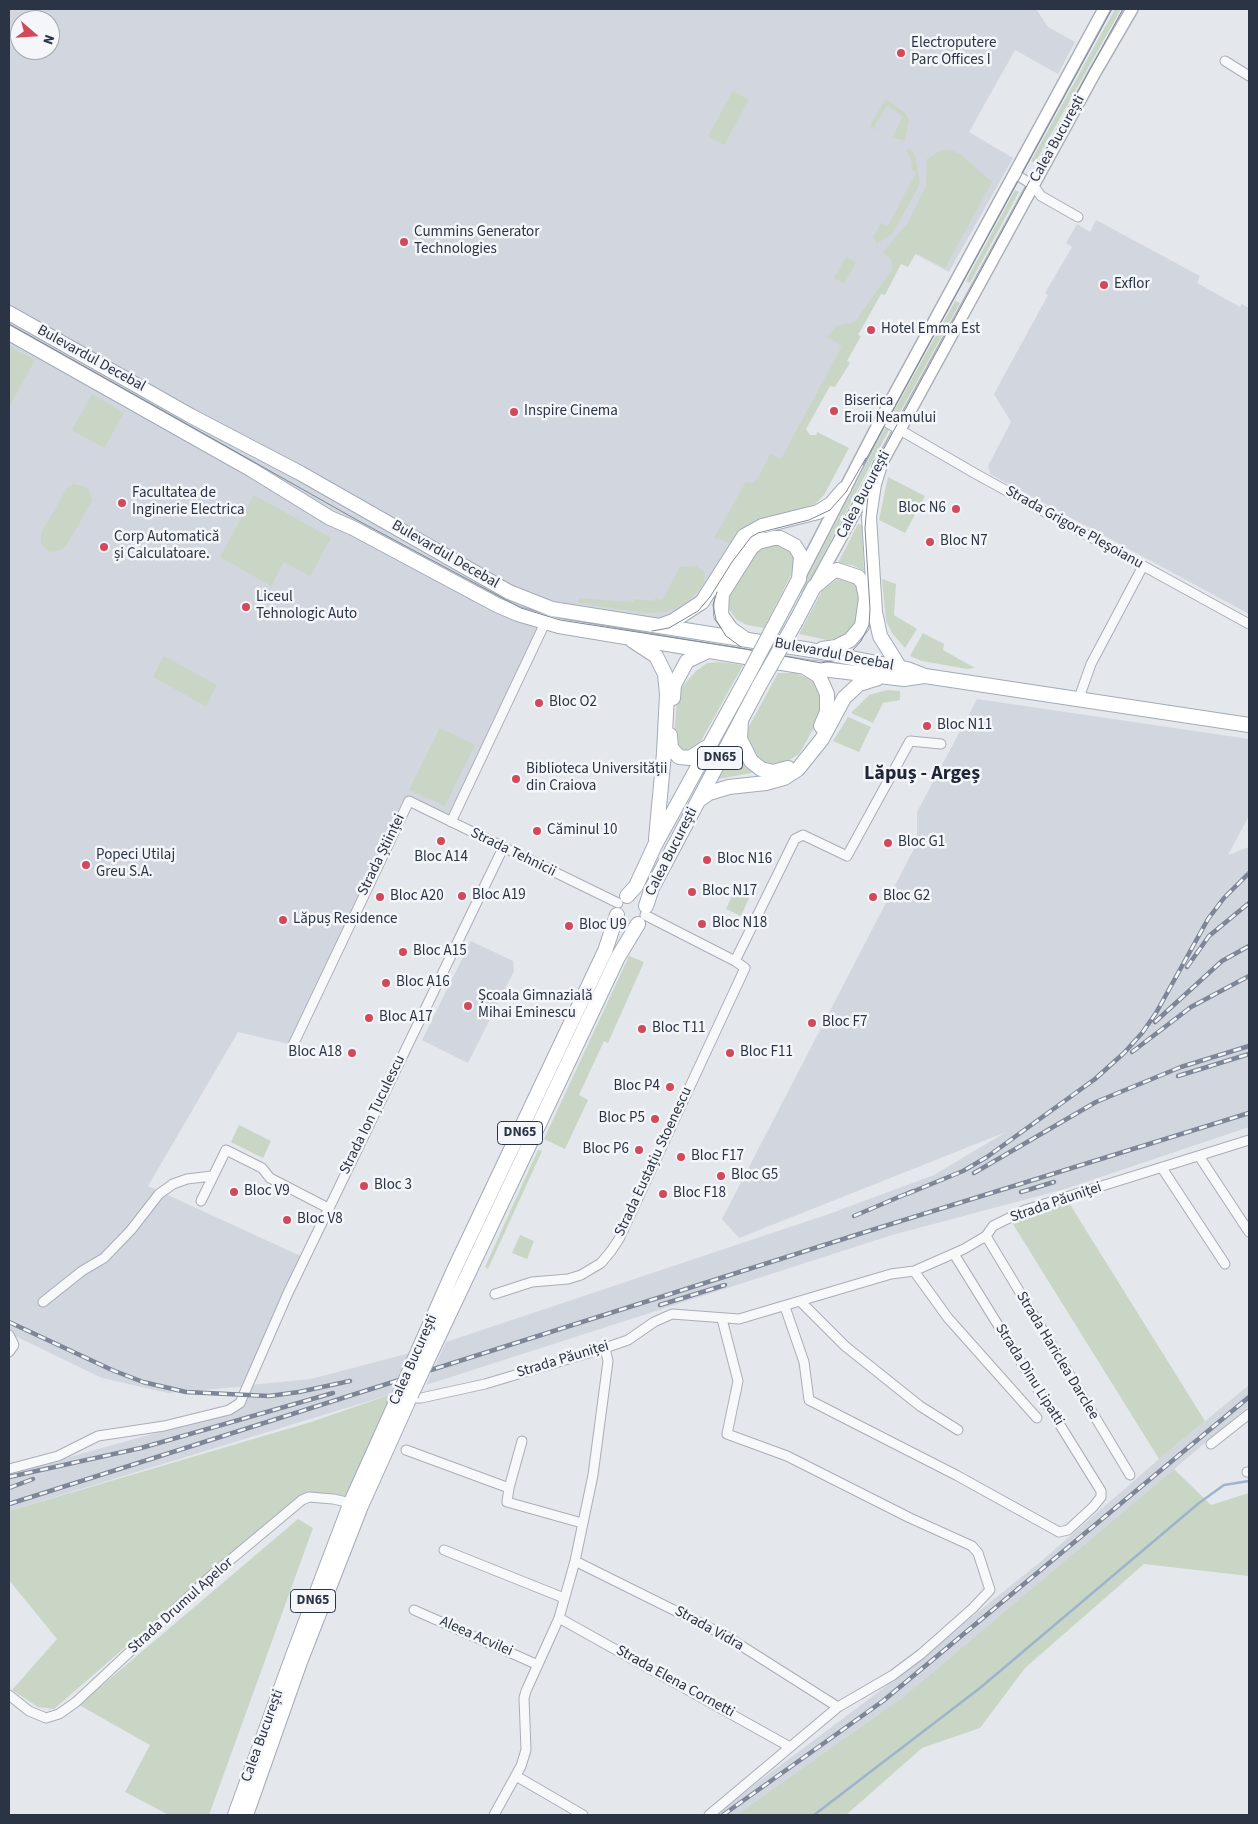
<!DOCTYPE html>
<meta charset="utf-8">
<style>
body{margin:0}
#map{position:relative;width:1258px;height:1824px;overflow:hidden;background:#e4e7ec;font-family:"Source Sans 3",sans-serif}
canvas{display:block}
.frame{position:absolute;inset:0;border:10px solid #2b3445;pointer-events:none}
.north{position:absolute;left:10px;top:10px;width:50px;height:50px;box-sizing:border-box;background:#f4f6f9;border:1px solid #a4a8b1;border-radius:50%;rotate:109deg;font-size:14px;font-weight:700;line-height:20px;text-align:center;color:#2b3445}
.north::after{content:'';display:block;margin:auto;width:18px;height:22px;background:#d1495b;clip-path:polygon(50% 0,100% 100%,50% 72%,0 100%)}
</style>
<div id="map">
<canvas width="1258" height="1824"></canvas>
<div class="frame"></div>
<div class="north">N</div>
</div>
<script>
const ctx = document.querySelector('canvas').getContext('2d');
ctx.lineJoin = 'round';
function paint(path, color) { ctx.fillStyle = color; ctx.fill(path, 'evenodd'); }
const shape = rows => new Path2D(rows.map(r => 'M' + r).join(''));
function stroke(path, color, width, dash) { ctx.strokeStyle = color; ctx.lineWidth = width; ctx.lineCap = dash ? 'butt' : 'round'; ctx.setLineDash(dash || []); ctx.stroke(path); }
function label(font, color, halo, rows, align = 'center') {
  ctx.font = font + ' "Source Sans 3",sans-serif'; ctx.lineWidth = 5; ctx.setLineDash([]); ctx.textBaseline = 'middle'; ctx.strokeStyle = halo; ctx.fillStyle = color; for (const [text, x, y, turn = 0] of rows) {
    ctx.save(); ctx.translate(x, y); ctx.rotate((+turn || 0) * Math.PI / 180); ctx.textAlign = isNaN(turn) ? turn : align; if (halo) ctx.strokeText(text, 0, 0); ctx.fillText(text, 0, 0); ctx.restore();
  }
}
paint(shape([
 [9,9,1036,9,1048,27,1075,42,1058,74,1015,50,969,132,1013,158,949,272,904,248,750,515,715,584,657,626,552,609,451,822,409,802,293,1045,238,1032,148,1186,305,1258,250,1385,311,1379,410,1353,392,1394,9,1511,9,1471,27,1469,238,1410,249,1386,168,1393,102,1378,9,1333],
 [20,20,50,20,50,50,20,50],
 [1096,220,1200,276,1197,283,1240,307,1242,304,1249,308,1249,614,990,474,988,466,1011,422,994,394,1048,295,1045,293,1072,247,1066,243,1077,224,1090,232],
 [977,699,1249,739,1249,816,1228,855,1249,847,1249,1127,1065,1189,892,1235,426,1385,446,1342,829,1214,934,1175,1006,1132,739,1238,722,1219,917,843,917,812],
 [471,941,513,961,514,971,468,1063,422,1040],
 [1249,1385,1249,1406,903,1697,736,1815,714,1815,877,1693,1039,1563,1159,1459]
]), '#d2d6de');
paint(shape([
 [1115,9,1121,9,1035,163,1031,161],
 [733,91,749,100,724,145,708,136],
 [886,99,905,113,909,120,905,140,892,138,903,117,887,105,874,126,877,130,870,126],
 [910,148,915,155,920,184,892,234,877,243,873,237,881,223,888,226,916,173,911,169,912,161,906,150],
 [941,150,951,150,960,154,992,182,945,268,916,253,908,267,901,264,885,295,881,294,858,335,861,336,847,361,850,363,835,387,830,386,806,429,810,435,816,435,817,432,849,448,824,495,815,504,739,529,730,543,714,538,746,482,752,483,758,478,770,454,781,459,842,346,827,337,836,326,855,322,892,269,892,261,883,252,907,224,926,186,927,159],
 [1015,190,1019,192,970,283,966,281],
 [846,257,856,263,844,283,834,278],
 [955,301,960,303,899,414,894,411],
 [9,346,35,360,9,407],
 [92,394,124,413,104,448,72,430],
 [886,426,890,428,803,593,800,592],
 [888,477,925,496,905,533,879,520],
 [73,484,83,486,89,489,92,501,66,546,61,550,50,552,41,544,41,533,67,488],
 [254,495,331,538,310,576,284,562,271,586,220,557],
 [858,524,862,525,864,571,852,565,838,563],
 [774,544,785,547,793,555,795,563,791,575,764,628,747,625,737,620,730,611,726,601,728,592,755,553,763,546],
 [696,566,705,573,703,586,686,603,667,612,645,613,578,603,579,598,633,602,634,599,654,601,656,598,662,600,680,567],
 [844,578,858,584,862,597,858,625,847,637,827,640,799,634,822,591,837,579],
 [882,579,896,584,894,615,917,629,905,648,892,633,886,621],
 [923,633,944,644,943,650,975,668,967,669,922,661,910,656],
 [164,656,217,685,206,706,153,677],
 [720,662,743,665,701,741,688,750,678,749,674,737,677,698,681,688,696,671,707,663],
 [778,673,795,673,817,682,824,696,823,712,799,754,783,764,769,765,754,755,748,742,746,732],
 [887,690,900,691,900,700,883,703,873,723,851,713,869,695],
 [848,717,871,727,859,752,833,741],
 [440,728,475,745,445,806,409,790],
 [736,747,749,766,757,772,718,779],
 [735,889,750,896,741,916,726,909],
 [629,956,644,962,608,1043,604,1041,579,1095,588,1100,565,1149,544,1139],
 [239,1125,271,1141,263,1158,231,1142],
 [538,1150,542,1151,488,1269,485,1267],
 [1069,1203,1205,1421,1159,1459,1011,1221,1018,1216],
 [520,1235,534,1241,527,1259,512,1253],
 [392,1394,347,1496,299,1496,54,1709,38,1707,12,1690,57,1639,9,1580,9,1511,311,1422],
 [1174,1469,1211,1505,1249,1493,1249,1576,1144,1564,1025,1668,980,1728,922,1748,846,1815,736,1815,903,1697],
 [298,1519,313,1528,209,1815,169,1815,125,1792,150,1745,79,1705]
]), '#c9d6c5');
stroke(shape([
 [814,1815,980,1688,1199,1503,1224,1485,1249,1481]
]), '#9fb4cc', 2.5);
const minor = shape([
 [1225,61,1249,76],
 [1015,174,1033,185,1041,196,1078,217],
 [881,419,976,474,1249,624],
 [1079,698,1091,664,1143,566],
 [451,822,545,623],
 [735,961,795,839,803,835,847,856,910,741,941,744],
 [293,1045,409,801,618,903],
 [1199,1156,1249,1232],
 [1162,1168,1225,1264],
 [201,1201,226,1150,262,1168,270,1178,328,1208],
 [986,1236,1130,1475],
 [914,1271,948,1318,1037,1418],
 [495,1294,532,1282,568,1279,581,1275,601,1263,611,1251,619,1239,745,968,735,961,645,915],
 [43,1302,82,1271,104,1258,131,1230,159,1194,173,1184,187,1179,212,1176],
 [801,1302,845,1346,920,1406,958,1430],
 [785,1307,804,1362,809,1400,956,1475,1059,1532,1068,1530,1093,1507,1101,1497,1101,1491,954,1254],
 [9,1335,14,1345,9,1352],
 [406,1398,421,1398,485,1384,605,1348,628,1340,654,1322,672,1314,739,1319,891,1274,914,1271,964,1249,986,1236,993,1226,1025,1210,1249,1140],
 [522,1441,509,1488,507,1502,582,1523],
 [1211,1444,1249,1414],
 [406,1450,509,1488],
 [9,1469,58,1456,98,1436,164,1426,229,1410,240,1403,288,1293,503,848],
 [1247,1472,1249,1472],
 [444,1550,564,1598],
 [575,1561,726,1636,838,1707],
 [414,1610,538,1665],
 [559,1618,790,1747],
 [9,1695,29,1711,46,1718,59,1714,76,1702,211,1576,302,1500,309,1497,333,1499,356,1504],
 [516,1776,583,1815],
 [494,1815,521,1766,526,1750,524,1698,526,1691,559,1618,575,1561,593,1475,608,1361,605,1348],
 [709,1815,838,1707,893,1675,921,1654,973,1608,990,1590,978,1553,972,1546,910,1518,787,1456,727,1434,738,1381,722,1319]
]);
const secondary = shape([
 [800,576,881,419,1104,9],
 [816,583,1093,76,1132,9]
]);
const primary = shape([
 [9,313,191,416,300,473,509,592,552,609,811,650,907,669,925,676,1249,725],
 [9,333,252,470,330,518,353,528,497,605,518,614,559,626,806,667,904,679,924,676],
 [880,465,874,484,869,517,875,612,880,636,900,668],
 [796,621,814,587,832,572,837,570,858,577,863,583,866,598,862,626,850,640,836,647,822,649],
 [659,626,673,621,702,602,744,536,762,526,818,512,831,504,844,489],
 [744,638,731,629,721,615,722,594,751,548,758,542,774,538,780,538,795,546,801,556,799,579,781,613],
 [633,641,656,656,665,674,667,694,664,753,656,839],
 [806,668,819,676,827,694,827,712,821,726],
 [673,698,674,685,687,661,708,651],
 [741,721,740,739,751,761,761,769,773,772,788,768],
 [670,735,671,748,679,757,690,758,707,747],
 [699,800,709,793,729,787,766,783,784,778,798,769,822,739,844,698,859,684,878,678],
 [627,896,636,886,655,845,746,679],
 [646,906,652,888,759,686],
 [434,1346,618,957,638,924],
 [419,1349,453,1272,605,951,617,915],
 [235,1815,292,1658,351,1502,401,1391],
 [246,1815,300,1662,361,1506,411,1395]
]);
stroke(minor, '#a9aeb7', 11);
stroke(secondary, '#a9aeb7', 14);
stroke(primary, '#a3abb8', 16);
stroke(minor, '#f7f8fa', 9);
stroke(secondary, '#fff', 11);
stroke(primary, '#fff', 14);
stroke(shape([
 [9,324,357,520,521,608,560,620,746,649,821,663,835,660,853,650,861,641,869,625,870,609,865,528,869,484,875,465,1123,9],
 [863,465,1112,9],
 [717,592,713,605,716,620,726,636,741,647],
 [652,631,669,628,698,611,710,597,732,562,751,537,758,533,809,520,830,510,846,492,866,458]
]), '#7d8696', 1);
const rail = shape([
 [1187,967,1209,936,1249,903],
 [1155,1022,1222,961,1249,946],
 [1132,1052,1191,1007,1249,976],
 [1178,1076,1249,1054],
 [974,1173,1096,1102,1181,1067,1249,1046],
 [1021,1192,1054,1182],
 [907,1194,963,1171,987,1157,1095,1079,1124,1053,1142,1033,1156,1013,1208,919,1224,898,1249,873],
 [854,1216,913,1191],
 [660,1305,725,1285],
 [9,1322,112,1370,143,1382,186,1392,269,1396,299,1392,350,1381],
 [9,1477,141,1448,333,1393],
 [9,1488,33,1479],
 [9,1504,859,1234,1249,1113],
 [723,1815,883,1701,1249,1397]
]);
stroke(rail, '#7d8696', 4.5);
stroke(rail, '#f4f6f9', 2.5, [8]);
const primaryBridge = shape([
 [746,679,781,613],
 [759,686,796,621],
 [401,1391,419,1349],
 [411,1395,434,1346]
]);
stroke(primaryBridge, '#a3abb8', 16, []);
stroke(primaryBridge, '#fff', 14);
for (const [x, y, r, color] of [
 [901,53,5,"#d1495b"],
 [404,242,5,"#d1495b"],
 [1104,285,5,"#d1495b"],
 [871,330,5,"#d1495b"],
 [834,411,5,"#d1495b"],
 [514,412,5,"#d1495b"],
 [122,503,5,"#d1495b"],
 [956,509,5,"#d1495b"],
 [930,542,5,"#d1495b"],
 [104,547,5,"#d1495b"],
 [246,607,5,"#d1495b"],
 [539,703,5,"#d1495b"],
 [927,726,5,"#d1495b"],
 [516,779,5,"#d1495b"],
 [537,831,5,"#d1495b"],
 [441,841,5,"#d1495b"],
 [888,843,5,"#d1495b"],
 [707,860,5,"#d1495b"],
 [86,865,5,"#d1495b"],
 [692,892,5,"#d1495b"],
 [462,896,5,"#d1495b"],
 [380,897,5,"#d1495b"],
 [873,897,5,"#d1495b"],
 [283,920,5,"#d1495b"],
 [702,924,5,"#d1495b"],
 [569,926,5,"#d1495b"],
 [403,952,5,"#d1495b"],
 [386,983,5,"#d1495b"],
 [468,1006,5,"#d1495b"],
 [369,1018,5,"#d1495b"],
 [812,1023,5,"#d1495b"],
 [642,1029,5,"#d1495b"],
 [352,1053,5,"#d1495b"],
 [730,1053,5,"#d1495b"],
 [670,1087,5,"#d1495b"],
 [655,1119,5,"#d1495b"],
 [639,1150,5,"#d1495b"],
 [681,1157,5,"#d1495b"],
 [721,1176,5,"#d1495b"],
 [364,1186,5,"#d1495b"],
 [234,1192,5,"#d1495b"],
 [663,1194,5,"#d1495b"],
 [287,1220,5,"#d1495b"]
]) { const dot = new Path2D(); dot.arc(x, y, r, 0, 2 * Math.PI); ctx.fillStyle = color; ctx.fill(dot); stroke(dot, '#f4f6f9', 2); }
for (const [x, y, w] of [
 [720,758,45],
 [520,1133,45],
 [313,1601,45]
]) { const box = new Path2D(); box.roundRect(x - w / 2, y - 11.5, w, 23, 4); ctx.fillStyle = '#f4f6f9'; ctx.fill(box); stroke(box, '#2b3445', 1); }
label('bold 14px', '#2b3445', null, [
 ["DN65",720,758],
 ["DN65",520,1133],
 ["DN65",313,1601]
]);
label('15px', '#2b3445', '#f4f6f9', [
 ["Electroputere",911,44],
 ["Parc Offices I",911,61],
 ["Cummins Generator",414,233],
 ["Technologies",414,250],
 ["Exflor",1114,285],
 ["Hotel Emma Est",881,330],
 ["Biserica",844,402],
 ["Eroii Neamului",844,419],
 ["Inspire Cinema",524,412],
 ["Facultatea de",132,494],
 ["Inginerie Electrica",132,511],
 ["Bloc N6",946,509,"right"],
 ["Corp Automatică",114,538],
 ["și Calculatoare.",114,555],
 ["Bloc N7",940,542],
 ["Liceul",256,598],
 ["Tehnologic Auto",256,615],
 ["Bloc O2",549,703],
 ["Bloc N11",937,726],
 ["Biblioteca Universității",526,770],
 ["din Craiova",526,787],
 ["Căminul 10",547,831],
 ["Bloc G1",898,843],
 ["Popeci Utilaj",96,856],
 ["Greu S.A.",96,873],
 ["Bloc A14",441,858,"center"],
 ["Bloc N16",717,860],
 ["Bloc N17",702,892],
 ["Bloc A19",472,896],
 ["Bloc A20",390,897],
 ["Bloc G2",883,897],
 ["Lăpuș Residence",293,920],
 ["Bloc N18",712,924],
 ["Bloc U9",579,926],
 ["Bloc A15",413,952],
 ["Bloc A16",396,983],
 ["Școala Gimnazială",478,997],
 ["Mihai Eminescu",478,1014],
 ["Bloc A17",379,1018],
 ["Bloc F7",822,1023],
 ["Bloc T11",652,1029],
 ["Bloc A18",342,1053,"right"],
 ["Bloc F11",740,1053],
 ["Bloc P4",660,1087,"right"],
 ["Bloc P5",645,1119,"right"],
 ["Bloc P6",629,1150,"right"],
 ["Bloc F17",691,1157],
 ["Bloc G5",731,1176],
 ["Bloc 3",374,1186],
 ["Bloc V9",244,1192],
 ["Bloc F18",673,1194],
 ["Bloc V8",297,1220]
], 'left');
label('15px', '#2b3445', '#f4f6f9', [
 ["Calea București",1058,139,-61],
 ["Bulevardul Decebal",91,359,29],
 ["Calea București",864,495,-62],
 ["Strada Grigore Pleșoianu",1074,528,29],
 ["Bulevardul Decebal",445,555,30],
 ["Bulevardul Decebal",834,655,11],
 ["Calea București",672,852,-63],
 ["Strada Tehnicii",513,853,26],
 ["Strada Științei",382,855,-64],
 ["Strada Ion Țuculescu",373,1115,-64],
 ["Strada Eustațiu Stoenescu",654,1162,-65],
 ["Strada Păuniței",1056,1203,-19],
 ["Strada Hariclea Darclee",1057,1356,59],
 ["Calea București",414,1360,-66],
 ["Strada Păuniței",563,1360,-17],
 ["Strada Dinu Lipatti",1029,1375,58],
 ["Strada Drumul Apelor",181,1606,-42],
 ["Strada Vidra",709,1629,29],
 ["Aleea Acvilei",476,1637,24],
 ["Strada Elena Cornetti",675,1682,29],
 ["Calea București",263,1736,-70]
]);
label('bold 20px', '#1d2536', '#f4f6f9', [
 ["Lăpuș - Argeș",922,775]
]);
</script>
